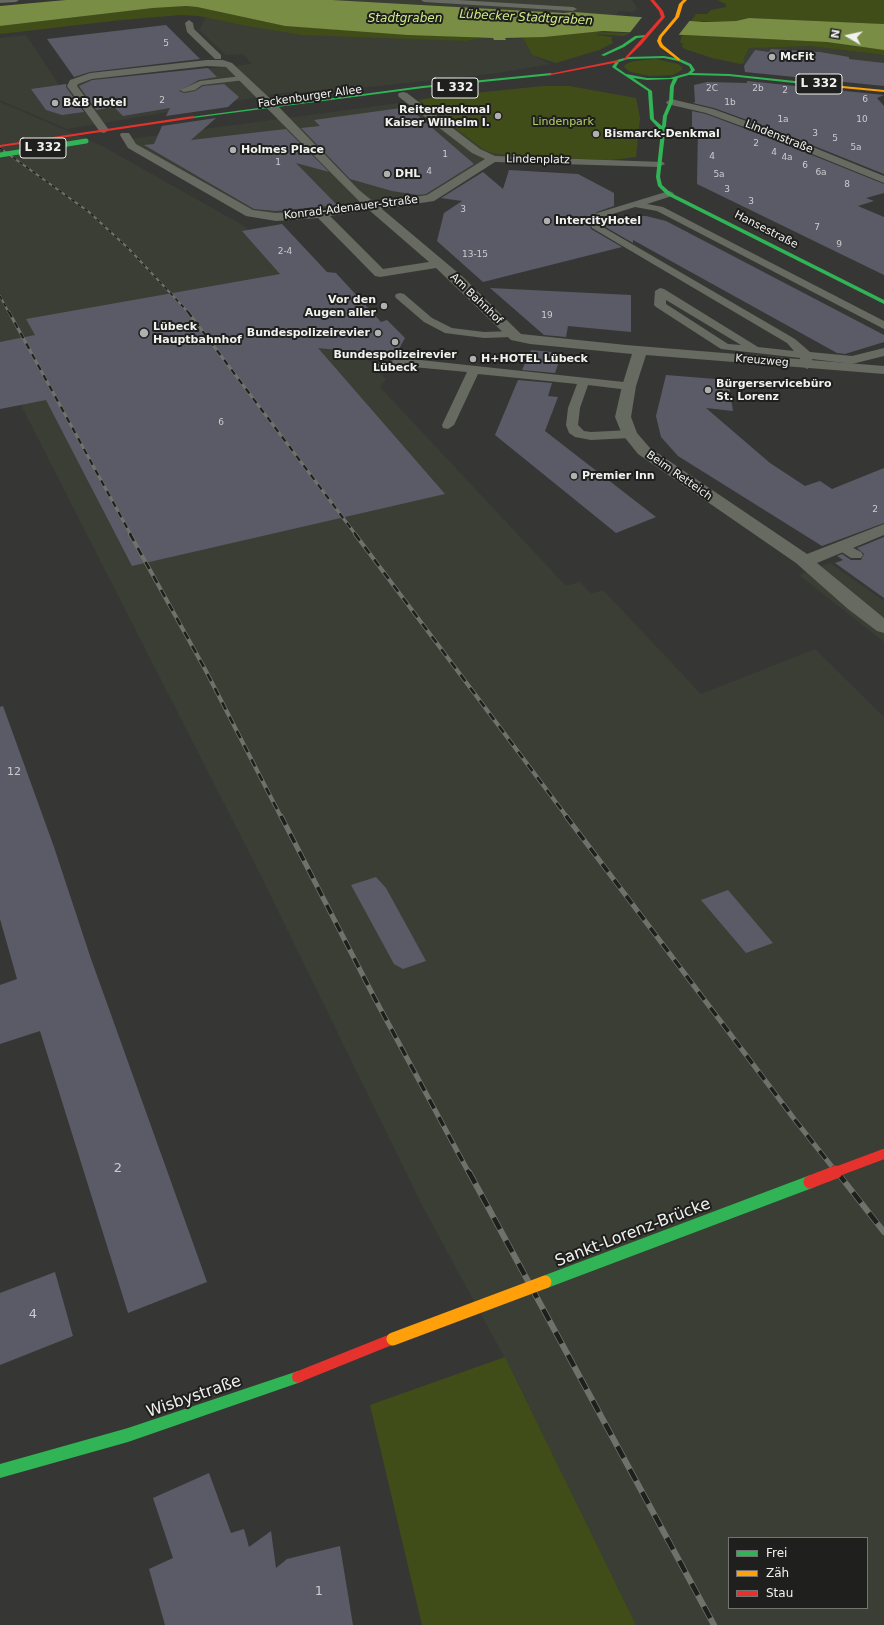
<!DOCTYPE html>
<meta charset="utf-8">
<style>
body{margin:0}
#map{position:relative;width:884px;height:1625px;overflow:hidden;background:#363734;font-family:"DejaVu Sans",sans-serif}
canvas{display:block}
.legend{position:absolute;left:728px;top:1537px;width:140px;height:72px;box-sizing:border-box;background:#1f1f1d;border:1px solid #737371;margin:0;padding:5px 7px;list-style:none;font-size:12px;color:#f1f2ef}
.legend li{display:flex;align-items:center;gap:8px;height:20px}
.legend b{width:20px;border:1px solid #737371}
.north{position:absolute;left:828px;top:16px;width:40px;height:40px;-webkit-text-stroke:3px #1f1f1d;paint-order:stroke;rotate:279deg;font-size:11px;font-weight:700;line-height:16px;text-align:center;color:#f1f2ef}
.north::after{content:'';display:block;margin:auto;width:14px;height:18px;background:#f1f2ef;clip-path:polygon(50% 0,100% 100%,50% 72%,0 100%)}
</style>
<div id="map">
<canvas width="884" height="1625"></canvas>
<ul class="legend">
<li><b style="height:5px;background:#30b455"></b>Frei</li>
<li><b style="height:5px;background:#ff9f0a"></b>Zäh</li>
<li><b style="height:5px;background:#e5322d"></b>Stau</li>
</ul>
<div class="north">N</div>
</div>
<script>
const ctx = document.querySelector('canvas').getContext('2d');
ctx.lineJoin = 'round';
function paint(path, color) { ctx.fillStyle = color; ctx.fill(path, 'evenodd'); }
const shape = rows => new Path2D(rows.map(r => 'M' + r).join(''));
function stroke(path, color, width, dash) { ctx.strokeStyle = color; ctx.lineWidth = width; ctx.lineCap = dash ? 'butt' : 'round'; ctx.setLineDash(dash || []); ctx.stroke(path); }
function label(font, color, halo, rows, align = 'center') {
  ctx.font = font + ' "DejaVu Sans",sans-serif'; ctx.lineWidth = 4; ctx.setLineDash([]); ctx.textBaseline = 'middle'; ctx.strokeStyle = halo; ctx.fillStyle = color; for (const [text, x, y, turn = 0] of rows) {
    ctx.save(); ctx.translate(x, y); ctx.rotate((+turn || 0) * Math.PI / 180); ctx.textAlign = isNaN(turn) ? turn : align; if (halo) ctx.strokeText(text, 0, 0); ctx.fillText(text, 0, 0); ctx.restore();
  }
}
paint(shape([
 [332,0,632,0,637,8,634,12,619,11,615,16,574,12,564,13],
 [206,17,242,25,467,41,480,38,493,38,495,40,523,38,532,55,550,64,498,73,313,93,289,92,67,129,0,100,0,38,26,35,59,85,252,64,243,54,226,55,199,30],
 [776,46,809,46,884,55,884,80,741,64,744,61,742,61,749,48],
 [420,100,484,150,504,156,493,159,429,197,321,214,250,213,125,146,130,139,421,100],
 [0,102,102,146,246,227,386,379,380,387,566,586,580,582,591,594,603,590,701,694,815,649,884,717,884,1625,636,1625,514,1375,423,1207,258,870,0,364],
 [729,1538,867,1538,867,1608,729,1608],
 [830,563,884,601,884,642,799,575]
]), '#3b3e34');
paint(shape([
 [717,0,884,0,884,24,749,18,736,21,691,21,696,14,707,14,711,10,726,7,726,4],
 [186,6,197,7,285,26,480,38,467,41,302,35,242,25,199,16,181,15,121,20,0,34,0,26,153,8],
 [592,32,630,33,624,36,597,34,597,35,613,37,611,39,613,43,599,50,556,63,532,55,523,38],
 [682,35,827,42,884,50,884,55,809,46,749,48,743,60,745,61,741,64,712,58,685,49,682,47,683,43,680,43],
 [656,59,678,64,682,67,682,70,673,75,650,76,630,72,624,67,626,64,634,61],
 [543,86,569,86,636,98,640,118,636,157,611,160,510,156,493,153,484,150,419,100,436,97],
 [505,1357,636,1625,422,1625,370,1405]
]), '#404d19');
paint(shape([
 [66,0,332,0,564,13,574,12,704,22,736,21,749,18,884,24,884,50,827,42,603,31,544,37,505,38,506,40,494,40,493,38,408,35,285,26,197,7,186,6,153,8,0,26,0,6]
]), '#798d45');
paint(shape([
 [643,16,691,19,677,37,628,35]
]), '#363734');
paint(shape([
 [166,25,200,59,90,72,74,77,47,39],
 [771,49,820,52,849,57,849,59,884,63,884,86,745,72,744,66,755,50,769,52],
 [208,68,217,77,199,80,179,91,184,93,195,91,203,86,224,84,239,97,228,107,166,116,170,108,123,116,114,107,96,110,79,86,92,80],
 [747,81,884,95,877,98,884,106,884,174,772,129,714,108,693,103,695,102,694,85,707,82,747,83],
 [66,84,66,87,84,112,62,115,46,110,31,89],
 [408,107,474,164,426,194,418,195,392,191,350,179,301,128,320,126,314,120],
 [692,111,706,114,762,135,884,184,884,193,866,198,874,201,858,206,884,217,884,275,697,184,698,130,692,130],
 [216,118,191,140,286,129,329,172,296,163,337,205,276,211,254,209,144,145,154,144,162,126],
 [509,170,578,174,614,193,614,206,597,212,589,222,591,229,622,247,483,282,437,241,444,213,462,201,441,198,483,172,503,189],
 [613,216,646,216,666,221,884,335,884,342,845,354,837,353,633,240,633,243,602,225,604,218],
 [282,224,327,272,336,273,381,322,387,320,405,338,395,356,318,348,445,494,132,566,46,400,0,409,0,342,35,335,26,319,280,274,242,231],
 [490,288,631,295,631,332,568,326,566,337,544,335],
 [531,350,562,353,555,373,522,370],
 [666,375,728,380,733,411,706,408,770,463,805,486,820,481,832,489,884,468,884,523,822,546,678,456,661,437,656,416],
 [518,380,552,383,548,396,558,397,545,431,656,517,616,533,495,435],
 [884,537,884,598,835,563,843,560,837,556,842,554,851,560,861,560,864,554,857,548],
 [3,706,54,847,90,956,207,1282,128,1313,40,1031,0,1044,0,985,17,979,0,919,0,707],
 [376,877,386,888,426,961,403,969,394,964,351,885],
 [728,890,773,943,746,953,701,900],
 [55,1272,73,1336,0,1365,0,1293],
 [209,1473,231,1533,244,1529,249,1547,271,1531,276,1568,287,1559,340,1546,353,1625,165,1625,149,1569,173,1558,153,1498]
]), '#5a5b67');
paint(shape([
 [0,0,19,0,16,2,0,3,0,0],
 [421,0,459,0,573,7,577,9,573,11,424,2,421,0],
 [242,76,246,78,245,80,202,85,195,90,184,92,180,90,200,81,242,76],
 [669,191,672,192,674,194,672,196,647,204,663,207,884,321,884,329,657,211,635,207,603,217,600,222,601,226,795,339,810,352,852,356,884,348,884,356,852,364,812,359,813,365,807,369,801,365,800,358,721,349,656,307,654,305,655,291,660,288,664,289,758,347,794,351,787,343,592,228,590,222,597,213,669,191],
 [666,300,741,345,728,344,666,304,666,300],
 [400,293,404,294,432,318,452,328,484,332,512,331,518,334,512,337,484,338,445,333,424,322,396,298,395,296,396,294,400,293],
 [402,358,633,383,635,386,629,390,588,385,580,408,578,425,584,431,591,432,630,430,636,434,630,438,591,440,575,437,569,433,566,425,568,408,577,384,478,374,454,425,448,429,443,428,442,425,467,372,402,366,382,371,376,367,378,364,402,358],
 [842,542,861,552,863,555,861,558,851,558,837,549,835,546,837,543,842,542]
]), '#676a60');
paint(shape([
 [189,20,193,23,194,29,221,55,221,59,215,59,187,32,185,23,189,20],
 [207,60,223,60,232,63,276,104,359,190,375,203,427,195,485,159,472,153,399,97,398,95,399,93,403,92,407,93,480,149,495,156,663,162,665,164,659,167,495,162,434,201,382,209,463,277,521,334,626,345,884,366,884,374,646,355,636,386,631,417,637,433,650,448,807,554,884,524,884,535,817,563,884,618,884,633,877,631,848,609,796,563,638,454,622,434,615,417,622,386,632,354,530,344,511,340,436,268,380,277,375,276,318,218,276,221,246,216,128,148,120,135,121,133,129,133,136,144,253,210,276,213,321,210,362,204,226,67,207,66,92,79,78,84,77,86,109,130,104,133,100,132,67,86,70,80,90,73,207,60],
 [369,210,429,262,383,269,330,216,369,210],
 [671,99,713,109,771,130,884,176,884,183,763,134,706,113,667,104,666,102,671,99]
]), '#676a60');
paint(shape([
 [646,35,647,37,637,38,624,47,604,56,601,55,622,45,635,36,646,35],
 [664,56,680,59,691,64,695,70,692,73,729,74,823,84,822,86,729,76,689,75,678,78,674,86,673,102,667,116,660,177,662,185,671,193,884,300,884,304,667,195,658,186,656,177,661,131,650,119,648,91,612,67,617,60,628,57,664,56],
 [664,58,678,61,689,66,691,70,688,73,670,78,647,78,626,74,616,67,619,62,628,59,664,58],
 [633,78,647,80,673,79,670,86,669,102,663,116,662,126,654,119,652,91,633,78],
 [551,73,552,75,423,88,193,118,191,117,423,86,551,73],
 [298,1371,303,1373,304,1377,303,1381,298,1383,128,1442,0,1478,0,1464,128,1428,298,1371]
]), '#30b455');
paint(shape([
 [683,0,687,0,683,4,679,17,662,37,661,41,663,45,680,59,679,61,660,47,657,41,659,36,675,17,679,4,683,0],
 [822,84,884,90,884,92,821,86,822,84]
]), '#ff9f0a');
paint(shape([
 [650,0,654,0,663,11,665,17,641,45,625,60,623,60,661,17,659,11,650,0],
 [618,60,619,62,551,75,549,74,618,60],
 [193,116,195,118,0,147,0,145,193,116],
 [393,1333,397,1335,399,1339,397,1343,298,1383,293,1381,292,1377,293,1373,393,1333]
]), '#e5322d');
const railFar4 = shape([
 [0,148,89,212,129,249,189,313],
 [0,296,9,313]
]);
const railFar3 = shape([
 [9,312,131,535],
 [188,312,356,535]
]);
const railFar2 = shape([
 [130,534,206,671,281,817],
 [355,534,567,817]
]);
const railFar1 = shape([
 [281,816,374,997,469,1173],
 [566,816,795,1120,837,1173]
]);
const rail = shape([
 [469,1172,714,1625],
 [837,1172,884,1232]
]);
stroke(railFar4, '#6f716b', 2);
stroke(railFar3, '#6f716b', 3);
stroke(railFar2, '#6f716b', 4);
stroke(railFar1, '#6f716b', 5);
stroke(rail, '#6f716b', 6);
stroke(railFar4, '#1f1f1d', 1.5, [4]);
stroke(railFar3, '#1f1f1d', 2, [6]);
stroke(railFar2, '#1f1f1d', 2.5, [8]);
stroke(railFar1, '#1f1f1d', 3.5, [10]);
stroke(rail, '#1f1f1d', 4.5, [13]);
stroke(shape([
 [0,155,86,141]
]), '#30b455', 5);
stroke(shape([
 [545,1282,810,1182]
]), '#30b455', 13);
stroke(shape([
 [393,1339,545,1282]
]), '#ff9f0a', 13);
stroke(shape([
 [833,1173,884,1154]
]), '#e5322d', 10);
stroke(shape([
 [810,1182,836,1172]
]), '#e5322d', 13);
for (const [x, y, r, color] of [
 [772,57,4,"#b0b1ae"],
 [55,103,4,"#b0b1ae"],
 [498,116,4,"#b0b1ae"],
 [596,134,4,"#b0b1ae"],
 [233,150,4,"#b0b1ae"],
 [387,174,4,"#b0b1ae"],
 [547,221,4,"#b0b1ae"],
 [384,306,4,"#b0b1ae"],
 [144,333,5,"#b0b1ae"],
 [378,333,4,"#b0b1ae"],
 [395,342,4,"#b0b1ae"],
 [473,359,4,"#b0b1ae"],
 [708,390,4,"#b0b1ae"],
 [574,476,4,"#b0b1ae"]
]) { const dot = new Path2D(); dot.arc(x, y, r, 0, 2 * Math.PI); ctx.fillStyle = color; ctx.fill(dot); stroke(dot, '#1f1f1d', 1.5); }
label('9px', '#cbcccd', null, [
 ["5",166,44],
 ["2C",712,89],
 ["2b",758,89],
 ["2",785,91],
 ["6",865,100],
 ["2",162,101],
 ["1b",730,103],
 ["1a",783,120],
 ["10",862,120],
 ["3",815,134],
 ["5",835,139],
 ["2",756,144],
 ["5a",856,148],
 ["4",774,153],
 ["1",445,155],
 ["4",712,157],
 ["4a",787,158],
 ["1",278,163],
 ["6",805,166],
 ["4",429,172],
 ["6a",821,173],
 ["5a",719,175],
 ["8",847,185],
 ["3",727,190],
 ["3",751,202],
 ["3",463,210],
 ["7",817,228],
 ["9",839,245],
 ["2-4",285,252],
 ["13-15",475,255],
 ["19",547,316],
 ["6",221,423],
 ["2",875,510]
]);
label('bold 11px', '#f1f2ef', '#1f1f1d', [
 ["McFit",780,57],
 ["B&B Hotel",63,103],
 ["Reiterdenkmal",490,110,"right"],
 ["Kaiser Wilhelm I.",490,123,"right"],
 ["Bismarck-Denkmal",604,134],
 ["Holmes Place",241,150],
 ["DHL",395,174],
 ["IntercityHotel",555,221],
 ["Vor den",376,300,"right"],
 ["Augen aller",376,313,"right"],
 ["Lübeck",153,327],
 ["Hauptbahnhof",153,340],
 ["Bundespolizeirevier",370,333,"right"],
 ["Bundespolizeirevier",395,355,"center"],
 ["Lübeck",395,368,"center"],
 ["H+HOTEL Lübeck",481,359],
 ["Bürgerservicebüro",716,384],
 ["St. Lorenz",716,397],
 ["Premier Inn",582,476]
], 'left');
label('11px', '#f1f2ef', '#1f1f1d', [
 ["Fackenburger Allee",310,97,-8],
 ["Lindenstraße",779,137,22],
 ["Lindenplatz",538,160,1],
 ["Konrad-Adenauer-Straße",351,208,-7],
 ["Hansestraße",766,230,27],
 ["Am Bahnhof",476,299,44],
 ["Kreuzweg",762,361,5],
 ["Beim Retteich",679,476,35]
]);
label('11px', '#b4d166', '#1f1f1d', [
 ["Lindenpark",563,122]
]);
label('11px', '#cbcccd', null, [
 ["12",14,772]
]);
label('italic 12px', '#d0ee83', '#1f1f1d', [
 ["Lübecker Stadtgraben",526,18,3],
 ["Stadtgraben",405,19]
]);
for (const [x, y, w] of [
 [819,84,46],
 [455,88,46],
 [43,148,46]
]) { const box = new Path2D(); box.roundRect(x - w / 2, y - 10, w, 20, 3); ctx.fillStyle = '#1f1f1d'; ctx.fill(box); stroke(box, '#f1f2ef', 1); }
label('bold 12px', '#f1f2ef', null, [
 ["L 332",819,84],
 ["L 332",455,88],
 ["L 332",43,148]
]);
label('13px', '#cbcccd', null, [
 ["2",118,1169],
 ["4",33,1315],
 ["1",319,1592]
]);
label('16px', '#f1f2ef', '#1f1f1d', [
 ["Sankt-Lorenz-Brücke",633,1233,-21],
 ["Wisbystraße",194,1397,-19]
]);
</script>
